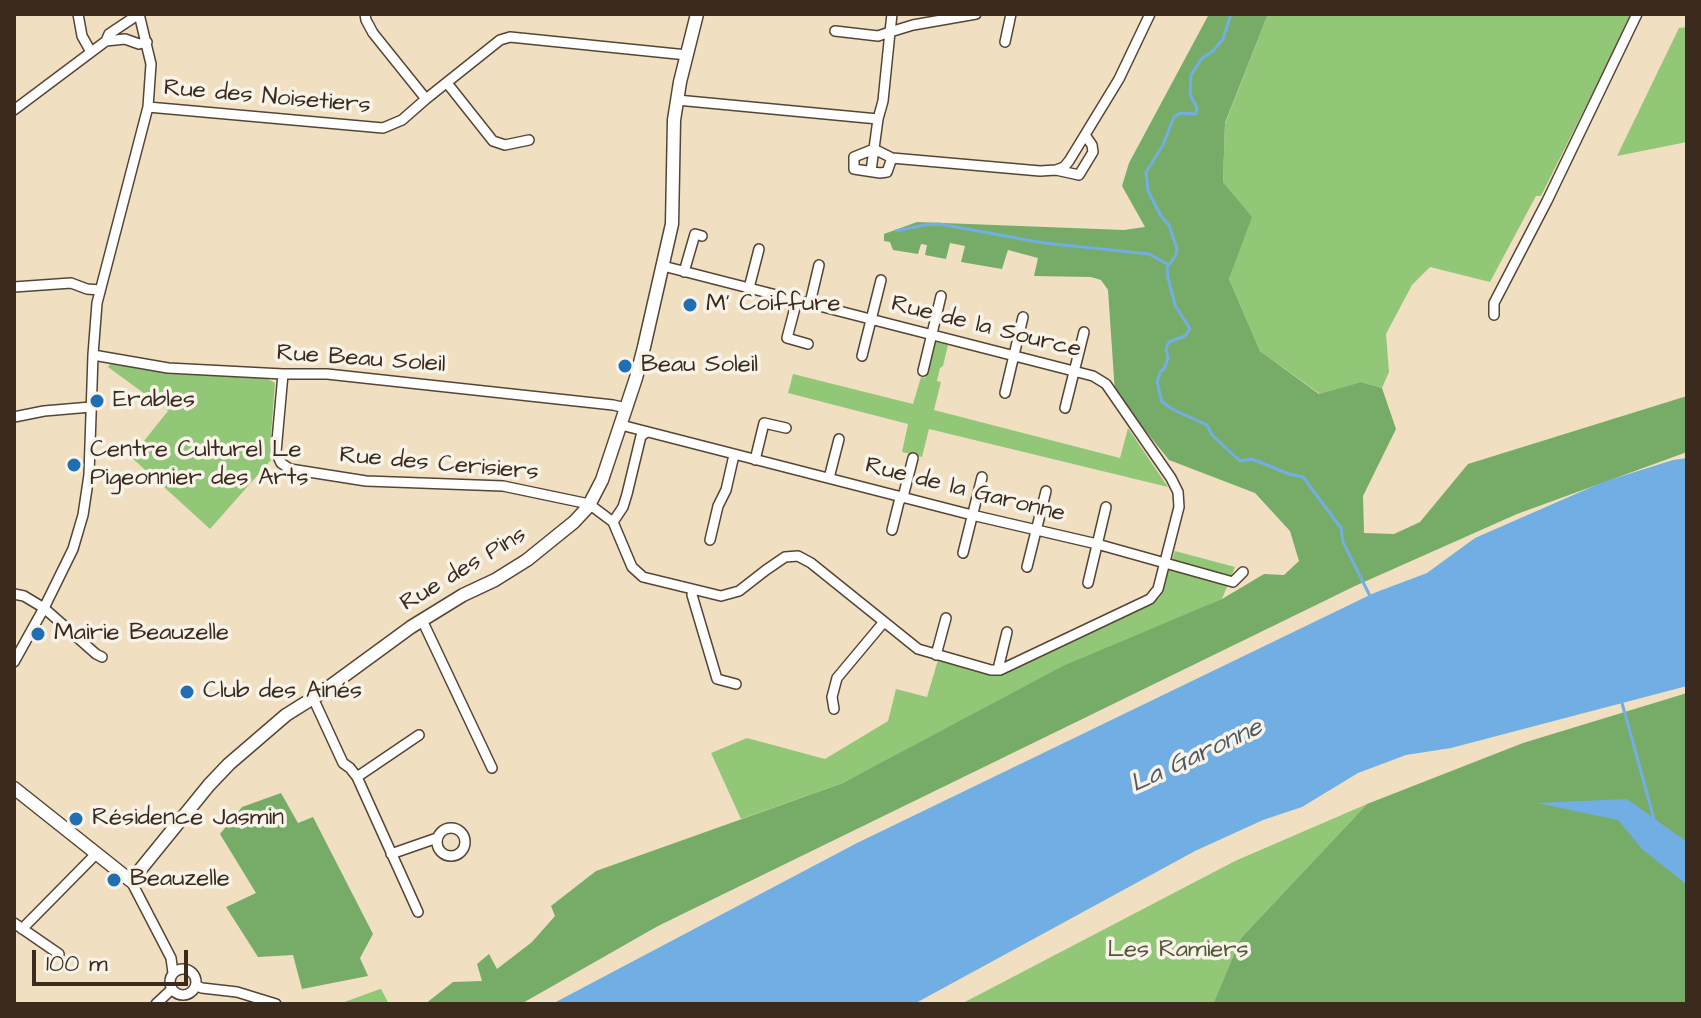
<!DOCTYPE html>
<meta charset="utf-8">
<style>
body{margin:0}
#map{position:relative;width:1701px;height:1018px;overflow:hidden;background:#f0e0c1;font-family:"Architects Daughter",sans-serif}
canvas{display:block}
.frame{position:absolute;inset:0;border:16px solid #3b2a1e;pointer-events:none}
.scale{position:absolute;left:32px;top:950px;width:156px;height:36px;box-sizing:border-box;border:4px solid #3b2a1e;border-top:0;padding-left:10px;font-size:24px;line-height:28px;white-space:nowrap;color:#3b2a1e;-webkit-text-stroke:6px #f7f3e8;paint-order:stroke}
</style>
<div id="map">
<canvas width="1701" height="1018"></canvas>
<div class="frame"></div>
<div class="scale">100 m</div>
</div>
<script>
const ctx = document.querySelector('canvas').getContext('2d');
ctx.lineJoin = 'round';
function paint(path, color) { ctx.fillStyle = color; ctx.fill(path, 'evenodd'); }
const shape = rows => new Path2D(rows.map(r => 'M' + r).join(''));
function stroke(path, color, width, dash) { ctx.strokeStyle = color; ctx.lineWidth = width; ctx.lineCap = dash ? 'butt' : 'round'; ctx.setLineDash(dash || []); ctx.stroke(path); }
function label(font, color, halo, rows, align = 'center') {
  ctx.font = font + ' "Architects Daughter",sans-serif'; ctx.lineWidth = 7; ctx.setLineDash([]); ctx.textBaseline = 'middle'; ctx.strokeStyle = halo; ctx.fillStyle = color; for (const [text, x, y, turn = 0] of rows) {
    ctx.save(); ctx.translate(x, y); ctx.rotate((+turn || 0) * Math.PI / 180); ctx.textAlign = isNaN(turn) ? turn : align; if (halo) ctx.strokeText(text, 0, 0); ctx.fillText(text, 0, 0); ctx.restore();
  }
}
paint(shape([
 [1268,14,1632,14,1541,196,1536,196,1490,282,1430,267,1412,285,1386,334,1389,372,1382,388,1361,382,1320,394,1260,351,1229,279,1251,217,1223,182,1225,124],
 [1687,27,1687,142,1617,156,1679,28],
 [932,341,948,345,943,366,940,368,937,381,941,382,934,410,1120,458,1128,428,1168,487,929,429,922,457,902,452,908,424,788,393,793,374,913,404,921,377,925,378],
 [110,364,177,374,266,378,275,383,270,448,271,460,210,529,131,457,168,411,108,367],
 [1175,551,1235,567,1222,599,843,783,741,819,711,753,747,738,825,759,888,721,896,689,927,697,938,660,1000,676,1151,604,1160,597],
 [1367,804,1241,938,1213,1004,961,1004,1235,861],
 [381,989,389,1004,339,1004,380,989]
]), '#93c778');
paint(shape([
 [1209,14,1268,14,1225,123,1223,182,1252,217,1229,279,1260,351,1319,394,1361,382,1382,388,1396,429,1363,496,1364,533,1394,534,1420,522,1468,464,1687,396,1687,452,1517,514,1355,586,658,926,521,1004,425,1004,453,982,482,981,477,964,489,954,497,969,532,942,555,916,551,906,596,871,843,783,1063,666,1222,599,1264,574,1284,575,1299,561,1290,531,1255,493,1169,460,1115,393,1108,290,1101,280,1091,277,1034,276,1038,258,1008,250,1002,269,961,262,965,246,950,243,946,259,925,255,927,245,921,244,918,254,893,250,890,242,884,241,884,234,917,222,1124,230,1145,227,1122,186,1129,163],
 [1687,693,1687,1004,1213,1004,1241,938,1367,804,1523,743],
 [281,793,298,823,313,817,373,934,360,958,368,976,302,989,293,955,258,957,226,907,256,893,220,834,242,807]
]), '#76ac68');
paint(shape([
 [1687,458,1687,686,1451,748,1406,755,1358,773,1302,807,1263,820,1195,851,914,1004,552,1004,857,843,1374,593,1427,573,1475,538,1603,482,1673,460],
 [1627,799,1687,842,1687,885,1642,849,1618,820,1537,803]
]), '#71aee3');
stroke(shape([
 [1231,14,1223,39,1213,51,1202,58,1191,75,1190,94,1197,108,1196,114,1180,113,1174,117,1163,145,1146,172,1148,191,1161,216,1169,225,1177,249,1176,255,1167,268,1168,278,1175,305,1190,329,1185,336,1169,342,1166,349,1168,358,1164,369,1160,372,1157,382,1162,402,1174,410,1207,425,1212,435,1240,461,1252,459,1289,474,1303,477,1341,528,1343,542,1370,596],
 [896,231,924,225,939,224,1044,243,1149,254,1169,265],
 [1622,703,1654,819]
]), '#71aee3', 3);
const street = shape([
 [78,14,82,36,91,52],
 [365,14,366,20,373,33,426,99],
 [835,31,878,36,890,32,892,14],
 [106,41,125,39,139,44,147,42],
 [1005,42,1011,14],
 [447,83,493,141,505,145,529,140],
 [677,100,878,119,883,101,890,32,913,25,976,14],
 [148,107,383,128,402,120,426,99,500,40,510,37,687,55],
 [14,110,106,41,109,34,139,14],
 [892,158,887,172,880,173,854,169,854,157,874,149,892,158,1040,171,1056,170,1079,175,1093,152,1092,145,1085,135],
 [1056,170,1064,167,1069,161,1119,79,1150,14],
 [871,171,878,119],
 [684,272,695,234,702,236],
 [14,287,71,283,87,289,100,290],
 [749,288,759,249],
 [797,300,787,338,808,344],
 [810,303,819,265],
 [1494,315,1494,303,1547,201,1637,14],
 [93,355,168,368,283,374,327,374,613,405,626,408],
 [862,356,881,280],
 [923,371,941,296],
 [283,374,276,452,281,463,290,469,366,481,503,486,589,504,613,522],
 [1005,393,1023,317],
 [1065,408,1084,332],
 [14,417,44,411,91,407],
 [621,425,972,515,1097,544,1233,582,1243,572],
 [755,460,764,423,786,428],
 [829,478,839,439],
 [613,522,632,567,643,577,721,596,739,591,766,570,785,557,798,556,811,563,918,649,991,670,1000,670,1150,599,1158,589,1179,507,1178,492,1171,478,1106,384,1093,376,663,266],
 [613,522,623,507,627,494,641,436,647,432],
 [892,530,899,502,904,493,913,458],
 [710,540,718,506,726,490,734,455],
 [963,553,982,477],
 [1027,567,1046,491],
 [1088,583,1106,507],
 [693,590,692,595,717,679,736,684],
 [14,594,24,596,44,608,96,654,102,657],
 [422,620,492,768],
 [936,655,946,618],
 [14,662,44,608,73,549,83,515,89,475,93,355,97,303,148,107,151,64,139,14],
 [1000,670,999,665,1007,632],
 [313,698,343,763,350,768,357,777,418,912],
 [834,709,832,697,837,678,883,623],
 [357,777,419,735],
 '437 842a14 14 0 1 1 28 0a14 14 0 1 1-28 0Z',
 [391,854,437,838],
 [131,881,171,958,173,973],
 [14,923,59,954],
 [22,929,97,853],
 '170 982a13 13 0 1 1 26 0a13 13 0 1 1-26 0Z',
 [197,986,202,988,237,992,276,1004],
 [156,1004,172,989]
]);
const secondary = shape([
 [14,788,131,881,209,785,229,764,286,715,318,695,411,627,463,595,495,580,527,560,574,522,588,507,602,480,636,378,644,347,672,224,674,120,680,82,697,14]
]);
stroke(street, '#564536', 12);
stroke(secondary, '#564536', 15);
stroke(street, '#fff', 9);
stroke(secondary, '#fff', 12);
for (const [x, y, r, color] of [
 [690,305,8,"#1f6fb2"],
 [625,366,8,"#1f6fb2"],
 [97,401,8,"#1f6fb2"],
 [74,465,8,"#1f6fb2"],
 [38,634,8,"#1f6fb2"],
 [187,692,8,"#1f6fb2"],
 [76,819,8,"#1f6fb2"],
 [114,880,8,"#1f6fb2"]
]) { const dot = new Path2D(); dot.arc(x, y, r, 0, 2 * Math.PI); ctx.fillStyle = color; ctx.fill(dot); stroke(dot, '#f7f3e8', 3); }
label('24px', '#3b2a1e', '#f7f3e8', [
 ["Rue des Noisetiers",267,98,5],
 ["Rue de la Source",986,328,14],
 ["Rue Beau Soleil",361,360,4],
 ["Rue des Cerisiers",439,465,5],
 ["Rue de la Garonne",965,491,14],
 ["Rue des Pins",464,570,-31]
]);
label('24px', '#3b2a1e', '#f7f3e8', [
 ["M' Coiffure",706,305],
 ["Beau Soleil",641,366],
 ["Erables",113,401],
 ["Centre Culturel Le",90,451],
 ["Pigeonnier des Arts",90,479],
 ["Mairie Beauzelle",54,634],
 ["Club des Ainés",203,692],
 ["Résidence Jasmin",92,819],
 ["Beauzelle",130,880]
], 'left');
label('24px', '#555939', '#f7f3e8', [
 ["Les Ramiers",1178,951]
]);
label('italic 26px', '#4e5863', '#f7f3e8', [
 ["La Garonne",1197,757,-25]
]);
</script>
